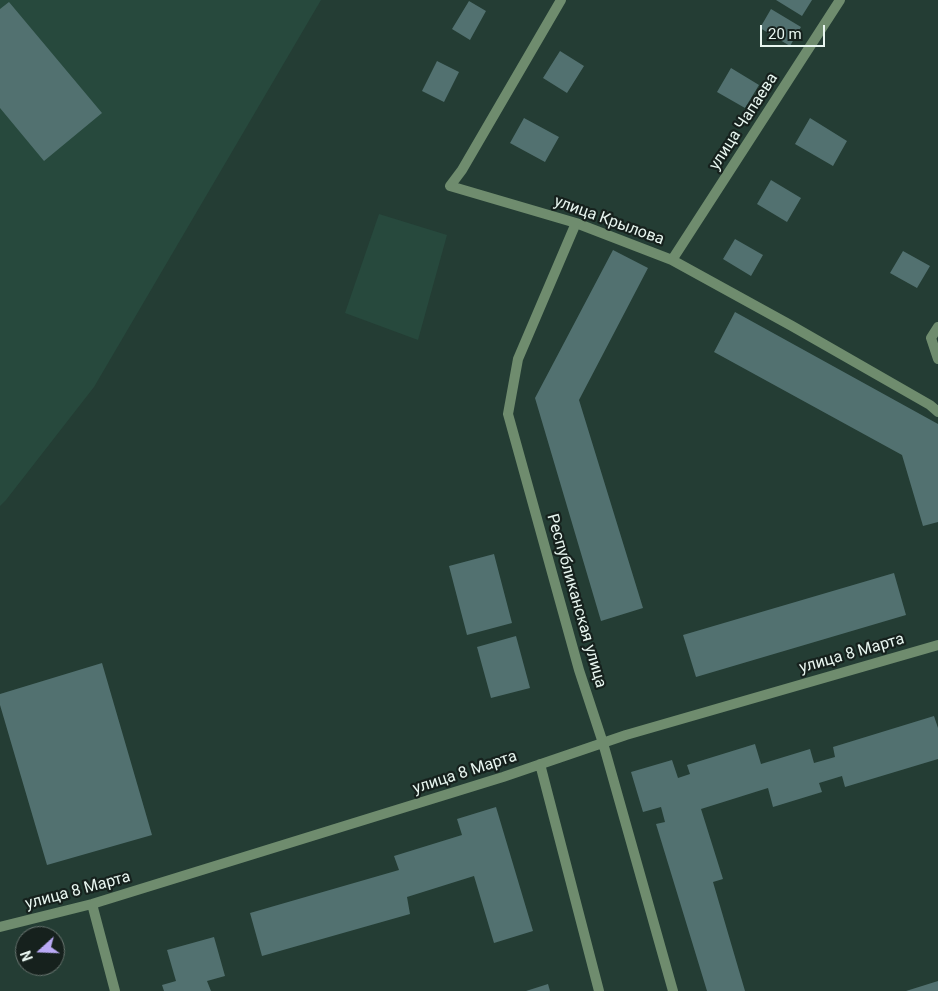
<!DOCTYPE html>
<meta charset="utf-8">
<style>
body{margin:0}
#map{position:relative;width:938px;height:991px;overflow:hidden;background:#243d34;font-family:Roboto,sans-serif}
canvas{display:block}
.north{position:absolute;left:15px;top:926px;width:50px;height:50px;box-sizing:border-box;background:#16211d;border:1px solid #6a7671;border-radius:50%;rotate:250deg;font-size:14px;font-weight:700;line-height:20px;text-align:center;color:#e8f6f0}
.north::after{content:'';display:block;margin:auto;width:18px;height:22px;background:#baaaf6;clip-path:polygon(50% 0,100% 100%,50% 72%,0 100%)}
.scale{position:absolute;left:760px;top:25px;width:65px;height:22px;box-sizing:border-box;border:2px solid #e8f6f0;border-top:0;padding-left:6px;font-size:15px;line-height:18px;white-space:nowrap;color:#e8f6f0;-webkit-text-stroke:4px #16211d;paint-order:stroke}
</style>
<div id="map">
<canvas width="938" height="991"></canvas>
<div class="north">N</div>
<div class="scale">20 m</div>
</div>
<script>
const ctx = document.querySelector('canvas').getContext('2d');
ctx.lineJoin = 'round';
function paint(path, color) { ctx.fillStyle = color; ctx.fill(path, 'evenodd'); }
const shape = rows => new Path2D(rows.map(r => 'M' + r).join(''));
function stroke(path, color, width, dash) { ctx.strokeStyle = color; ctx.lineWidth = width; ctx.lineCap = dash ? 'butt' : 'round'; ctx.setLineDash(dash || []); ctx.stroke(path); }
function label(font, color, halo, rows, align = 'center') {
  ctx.font = font + ' Roboto,sans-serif'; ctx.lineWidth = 4.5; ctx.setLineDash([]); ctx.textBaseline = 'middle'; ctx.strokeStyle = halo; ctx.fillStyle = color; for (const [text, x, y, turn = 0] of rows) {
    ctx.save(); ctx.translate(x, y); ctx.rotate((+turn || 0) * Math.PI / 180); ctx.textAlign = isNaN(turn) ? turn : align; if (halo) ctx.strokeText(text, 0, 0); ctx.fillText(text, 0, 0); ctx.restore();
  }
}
paint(shape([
 [0,0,321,0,94,387,6,500,0,506],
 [379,214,447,235,418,340,345,313]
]), '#27493d');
paint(shape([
 [776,0,812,0,802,16],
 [469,1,486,11,470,40,452,29],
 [9,2,102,113,44,161,0,108,0,9],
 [771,9,801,27,790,46,760,28],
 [560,51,584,66,567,93,543,78],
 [437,61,459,72,444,102,422,91],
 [731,68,759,85,745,108,717,92],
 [524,118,559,137,545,162,510,143],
 [810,118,847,141,833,166,795,144],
 [771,180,801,198,787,222,757,204],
 [735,239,763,255,751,276,723,259],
 [613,250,648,268,579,400,643,608,601,621,535,398],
 [903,251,930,266,917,288,890,273],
 [735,312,938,424,938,522,923,526,902,455,714,352],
 [494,554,512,623,467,635,449,566],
 [894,573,906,615,696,677,683,635],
 [516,636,530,688,491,698,477,647],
 [102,663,152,835,47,865,0,705,0,694],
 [934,716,938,728,938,759,845,787,842,776,819,783,822,792,773,807,768,788,701,809,723,879,713,882,745,991,707,991,656,824,665,822,661,807,643,812,631,772,672,760,678,778,690,774,687,765,755,744,761,764,810,749,814,763,835,757,833,747],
 [496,807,533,931,494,943,474,876,407,897,410,914,262,956,250,913,399,870,394,856,462,835,457,819],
 [214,937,225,976,207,981,211,991,164,991,162,985,176,981,167,950],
 [938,981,938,991,906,991],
 [548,984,550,991,526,991]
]), '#527170');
stroke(shape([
 [561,0,462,170,450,186,576,223,672,260,792,326,930,405,938,412],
 [576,223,518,359,508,414,579,670,603,743,673,991],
 [672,260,840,0],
 [938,327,931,338,938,359],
 [540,764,599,991],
 [92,904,115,991],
 [0,927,92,904,503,777,626,735,938,645]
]), '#6f8c6e', 10);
label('16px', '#e8f6f0', '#16211d', [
 ["улица Чапаева",744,122,-57],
 ["улица Крылова",609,221,20],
 ["Республиканская улица",576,601,74],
 ["улица 8 Марта",852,654,-16],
 ["улица 8 Марта",465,773,-18],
 ["улица 8 Марта",78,891,-15]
]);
</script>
